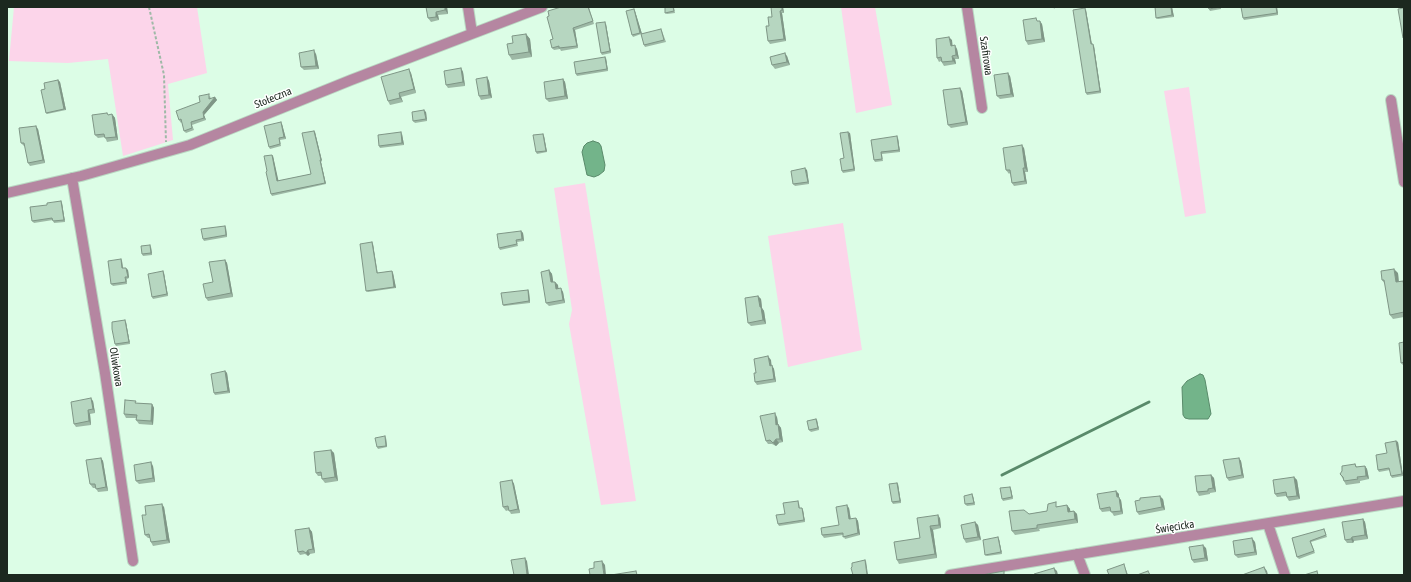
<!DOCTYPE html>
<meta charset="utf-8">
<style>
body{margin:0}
#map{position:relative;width:1411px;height:582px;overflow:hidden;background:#dcfde6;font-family:"Asap Condensed",sans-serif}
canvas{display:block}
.frame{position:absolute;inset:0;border:8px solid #1c281f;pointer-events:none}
</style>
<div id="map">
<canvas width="1411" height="582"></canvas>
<div class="frame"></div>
</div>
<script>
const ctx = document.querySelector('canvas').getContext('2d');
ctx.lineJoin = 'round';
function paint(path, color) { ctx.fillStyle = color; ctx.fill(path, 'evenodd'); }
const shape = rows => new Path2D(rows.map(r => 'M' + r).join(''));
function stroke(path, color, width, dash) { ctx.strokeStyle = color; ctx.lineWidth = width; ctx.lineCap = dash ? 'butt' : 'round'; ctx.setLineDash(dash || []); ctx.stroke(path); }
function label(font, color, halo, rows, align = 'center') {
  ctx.font = font + ' "Asap Condensed",sans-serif'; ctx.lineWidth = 3; ctx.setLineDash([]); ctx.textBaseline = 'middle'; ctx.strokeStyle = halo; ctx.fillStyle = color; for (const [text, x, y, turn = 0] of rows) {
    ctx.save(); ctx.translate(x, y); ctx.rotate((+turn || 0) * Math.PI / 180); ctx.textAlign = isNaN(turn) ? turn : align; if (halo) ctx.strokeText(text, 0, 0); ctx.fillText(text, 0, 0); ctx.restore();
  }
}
paint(shape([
 [14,7,197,7,207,73,168,84,173,140,123,156,108,59,68,63,9,61],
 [841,7,875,7,892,105,856,113],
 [1189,87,1206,213,1185,217,1164,91],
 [585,183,636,501,601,505,569,324,572,310,554,188],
 [843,223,862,350,788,367,768,236]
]), '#fcd5ea');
const water = shape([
 [593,141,599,143,601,146,605,165,604,171,599,175,594,177,587,175,582,152,584,146,587,143,593,141],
 [1200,374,1203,375,1205,380,1211,414,1208,419,1189,419,1185,418,1183,415,1182,387,1187,381,1200,374]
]);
paint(water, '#73b48a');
stroke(water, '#598a6a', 1);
stroke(shape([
 [1002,475,1149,402]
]), '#598a6a', 3);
const minor = shape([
 [468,7,472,33],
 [967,7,982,108],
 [1391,100,1404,182],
 [72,178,105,373,133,561],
 [7,193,81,176,190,145,351,80,542,7],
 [1268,524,1285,575],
 [1077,554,1085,575],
 [950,575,1404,501]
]);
stroke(minor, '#b9d7c2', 12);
stroke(shape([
 [149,7,164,75,166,142],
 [1054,7,1055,8]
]), '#9fb9a7', 2, [3, 2]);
stroke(minor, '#b586a1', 10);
paint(shape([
 [426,7,447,7,448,14,438,15,439,20,431,22,428,18],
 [561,7,589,7,594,24,575,30,578,48,561,51,560,49,554,50,552,48,553,39,549,16],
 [674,7,675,13,667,14,665,13],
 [783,7,784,13,782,13,786,41,770,44,768,41,769,26,772,17],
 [1155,7,1172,7,1174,17,1158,19,1156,18],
 [1221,7,1221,9,1210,11,1209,9],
 [1277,7,1278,15,1244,20,1243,18],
 [634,9,635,11,642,34,662,31,666,42,645,47,644,45,641,34,633,37,632,35],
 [1086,10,1092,44,1094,46,1101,93,1087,95,1086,93],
 [1038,21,1042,24,1045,42,1028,45,1026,41],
 [606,24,611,53,602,55,601,53],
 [526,34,530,39,532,57,512,60,509,55,513,43],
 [952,40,952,46,957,49,959,59,955,59,956,64,944,66,941,61,939,62,937,58],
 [316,54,319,69,304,70,301,67],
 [787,56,790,65,775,69,772,65],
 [606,58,608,71,577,76,576,74],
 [461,68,463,72,465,86,448,88,446,85],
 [411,73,416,93,401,97,403,102,390,105,388,101],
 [1010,76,1014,97,1000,99,997,96],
 [487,77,489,81,492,98,481,100,479,96],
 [563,79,565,82,568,99,549,102,546,99],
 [58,80,60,82,66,110,47,114,46,113,45,89],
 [962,91,968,125,951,128,948,125],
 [210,96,211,99,215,97,217,100,204,115,206,120,192,125,194,130,186,133,184,131,182,122,181,123,179,120,200,102],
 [426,112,427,121,415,123,413,121],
 [112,114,115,118,118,140,107,142,105,137,98,138,95,135,109,115],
 [282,124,286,139,280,140,281,146,270,149,269,147],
 [38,129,45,163,30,166,28,163,25,146,24,146,21,143],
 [314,131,315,132,322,161,321,162,326,184,272,196,271,194,267,171,272,155,273,156,278,181,311,174],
 [850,133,855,171,843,173,842,171],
 [402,134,404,145,380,148,379,146],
 [543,134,544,136,547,152,537,154,536,152],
 [898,138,900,152,882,154,883,161,875,162,874,160,871,140],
 [1024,148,1028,172,1025,172,1027,184,1014,186,1012,183,1010,173,1009,174,1006,170],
 [807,170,809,184,795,186,793,184],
 [61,201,62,203,65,222,54,223,53,220,34,223,32,221,47,205],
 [225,226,226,228,227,237,204,241,203,239],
 [521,231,523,233,524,241,517,242,518,246,500,250,499,248],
 [372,242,373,244,377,273,392,271,393,273,396,288,368,292,366,291],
 [151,247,152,255,143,256,142,254],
 [121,259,122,261,123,268,128,270,129,278,127,279,127,284,113,286,111,284],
 [225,260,227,263,233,297,208,301,206,298,213,282],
 [549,270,552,274,553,282,555,282,558,285,558,288,563,292,565,303,549,306,546,303],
 [163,271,164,273,168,296,153,299,152,297],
 [1398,273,1399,282,1403,281,1404,282,1404,317,1393,319,1390,315,1385,284,1382,280],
 [528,290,529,292,530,303,504,306,503,305],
 [758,296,761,299,762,308,764,311,766,324,751,326,748,323],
 [126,322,130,344,116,346,115,344],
 [1404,342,1404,366,1401,363],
 [771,360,771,365,774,369,776,382,757,385,755,382,756,373],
 [225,371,227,373,230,393,215,395,214,393],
 [93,401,95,413,90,414,91,425,76,427,74,424],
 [137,403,152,404,154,408,153,425,139,424,136,420,136,418,126,418,124,414],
 [777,417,778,424,781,428,783,442,779,443,776,446,772,444,768,444,766,441],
 [816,419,817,420,819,430,811,432,809,430],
 [386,438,387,447,378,449,377,447],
 [1396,441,1398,442,1403,476,1392,478,1391,476,1390,470,1379,472,1378,470,1387,453],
 [331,450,334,453,338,481,325,483,322,479,322,476,318,476,316,473],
 [101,458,103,461,108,491,98,492,96,488,93,488,90,484],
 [1239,458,1241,461,1244,478,1229,481,1227,478],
 [1355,464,1357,467,1365,466,1367,469,1369,479,1360,481,1360,483,1346,485,1343,479,1340,474],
 [153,466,155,482,139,484,136,481],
 [1211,475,1214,478,1216,492,1210,493,1210,494,1199,496,1197,492],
 [1294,477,1297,480,1300,499,1289,501,1286,496,1277,497,1275,494],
 [512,480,514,484,520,513,511,514,509,510,506,511,503,507],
 [897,483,898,484,901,503,893,504,892,502],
 [1010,487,1011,489,1013,499,1003,501,1002,499],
 [1116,491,1119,494,1119,498,1121,500,1123,514,1114,516,1111,511,1102,512,1100,509],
 [972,494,973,496,975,505,967,506,965,504],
 [1163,499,1165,510,1139,515,1137,512],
 [798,501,799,503,800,508,802,508,803,510,805,522,779,526,778,524,785,514],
 [1067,505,1070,509,1070,511,1074,511,1077,514,1078,523,1039,529,1040,531,1015,535,1012,531,1029,514,1047,511,1058,506,1058,507],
 [164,507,170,543,153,546,151,542,150,538,148,538,145,535,146,515],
 [849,508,851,519,856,518,858,521,860,535,845,539,843,535,824,538,822,535,839,525],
 [917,518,940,518,941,528,933,530,937,558,899,564,897,560,920,538],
 [1363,519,1365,522,1368,539,1354,541,1353,543,1347,543,1345,540],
 [975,522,978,525,981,540,966,543,964,539],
 [309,528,312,532,315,553,310,554,308,556,305,554,300,555,298,552],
 [1325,531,1327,537,1311,542,1315,553,1299,559,1297,557,1292,538],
 [999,539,1002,554,987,556,985,555],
 [1255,542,1257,555,1238,558,1235,555],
 [1206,548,1208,561,1194,563,1192,560]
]), '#9db8a5');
paint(shape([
 [445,7,447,7,448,14,445,10],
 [782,7,783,7,784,13,782,10],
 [1171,7,1172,7,1174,17,1172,15],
 [1276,7,1277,7,1278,15,1277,13],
 [1085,8,1086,10,1092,46,1091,44],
 [634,9,635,11,642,34,640,33],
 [780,11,782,13,786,41,784,39],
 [436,12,438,15,439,20,436,17],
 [1040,21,1042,24,1045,42,1042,39],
 [605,22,606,24,611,53,610,51],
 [573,28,575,30,578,48,577,46],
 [526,34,530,39,532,57,529,52],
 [949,37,952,40,953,49,951,46],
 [1093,44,1094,46,1101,93,1100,91],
 [955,45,957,49,959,59,956,55],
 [314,50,316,54,319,69,316,66],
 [785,53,787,56,790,65,787,62],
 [952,56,955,59,956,64,953,61],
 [605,57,606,58,608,71,607,69],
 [461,68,463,72,465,86,463,82],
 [409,69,411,73,416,93,414,89],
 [1008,73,1010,76,1014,97,1011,94],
 [487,77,489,81,492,98,489,95],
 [563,79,565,82,568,99,565,96],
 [58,80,60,82,66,110,64,109],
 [960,88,962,91,968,125,966,122],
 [399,93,401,97,403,102,400,98],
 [215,97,217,100,204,115,206,120,204,118,203,112],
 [424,110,426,112,427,121,426,119],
 [112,114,115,118,118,140,116,137],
 [281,122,282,124,286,139,284,137],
 [36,126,38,129,45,163,43,160],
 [314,131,315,132,322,161,321,160],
 [401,132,402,134,404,145,402,143],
 [848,132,850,133,855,171,854,169],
 [543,134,544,136,547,152,546,151],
 [897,136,898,138,900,152,899,150],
 [1022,145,1024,148,1028,172,1025,168],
 [272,155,273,156,279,183,277,181],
 [320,160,321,162,326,184,325,183],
 [805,168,807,170,809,184,808,182],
 [1023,168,1025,172,1027,184,1025,181],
 [61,201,62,203,65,222,64,220],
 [225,226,226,228,227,237,226,235],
 [521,231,523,233,524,241,522,239],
 [372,242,373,244,378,275,377,273],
 [150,245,151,247,152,255,151,253],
 [121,259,122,261,123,270,122,268],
 [225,260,227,263,233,297,231,293],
 [126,268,128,270,129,278,128,277],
 [1394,269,1398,273,1399,287,1396,282],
 [549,270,552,274,554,286,551,282],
 [163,271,164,273,168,296,167,294],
 [392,271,393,273,396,288,394,287],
 [555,282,558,285,559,292,556,289],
 [561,288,563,292,565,303,563,300],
 [528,290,529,292,530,303,529,301],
 [758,296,761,299,762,308,764,311,766,324,763,320,760,307],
 [125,320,126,322,130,344,129,342],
 [768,356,771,360,772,369,770,366],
 [772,365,774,369,776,382,774,379],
 [225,371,227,373,230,393,228,391],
 [91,398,93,401,95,413,93,409],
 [152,404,154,408,153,425,151,421],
 [88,410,90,414,91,425,89,421],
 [775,413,777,417,778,424,781,428,783,442,780,439,776,425],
 [816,419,817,420,819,430,818,428],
 [385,436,386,438,387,447,386,446],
 [776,439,779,443,776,446,773,443],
 [1396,441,1398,442,1403,476,1402,474],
 [331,450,334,453,338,481,335,477],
 [101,458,103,461,108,491,106,487],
 [1239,458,1241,461,1244,478,1242,475],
 [151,462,153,466,155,482,153,478],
 [1365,466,1367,469,1369,479,1366,476],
 [1211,475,1214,478,1216,492,1213,488],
 [1294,477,1297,480,1300,499,1297,496],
 [512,480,514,484,520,513,518,509],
 [897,483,898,484,901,503,900,501],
 [1010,487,1011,489,1013,499,1012,497],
 [1116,491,1119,494,1119,498,1121,500,1123,514,1121,511],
 [972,494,973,496,975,505,974,503],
 [1160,496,1163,499,1165,510,1162,507],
 [162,504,164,507,170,543,167,540],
 [847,505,849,508,851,522,849,519],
 [1067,505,1070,509,1071,515,1068,512],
 [802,508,803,510,805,522,804,520],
 [1074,511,1077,514,1078,523,1075,519],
 [938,515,940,518,941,528,939,525],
 [856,518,858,521,860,535,858,533],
 [1363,519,1365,522,1368,539,1365,535],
 [975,522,978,525,981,540,978,537],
 [930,526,933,530,937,558,935,554],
 [309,528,312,532,315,553,313,549],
 [998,537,999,539,1002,554,1001,552],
 [1352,537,1354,541,1353,543,1351,539],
 [1252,538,1255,542,1257,555,1255,552],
 [1203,545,1206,548,1208,561,1205,558],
 [308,550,310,554,308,556,306,553],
 [525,558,527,561,529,575,527,575],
 [865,560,866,561,868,575,867,575],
 [602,561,605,565,606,575,604,575],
 [1124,564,1125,567,1128,575,1127,575],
 [1264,567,1267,571,1268,575,1267,575],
 [1054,568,1057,571,1058,575,1056,575]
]), '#7f9686');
const building = shape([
 [426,7,445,7,445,10,436,12,436,17,428,18,426,7],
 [561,7,588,7,593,21,573,28,577,46,559,48,559,46,552,48,550,40,553,39,547,17,549,16,548,11,561,7],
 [665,7,673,7,674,11,665,13,665,7],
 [771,7,782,7,782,10,780,11,784,39,768,41,766,26,769,26,768,17,772,17,771,7],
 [1155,7,1171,7,1172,15,1156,18,1155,7],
 [1208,7,1220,7,1209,9,1208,7],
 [1241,7,1276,7,1277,13,1243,18,1241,7],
 [1085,8,1091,44,1093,44,1100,91,1086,93,1073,10,1085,8],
 [1404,8,1404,38,1403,38,1398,9,1404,8],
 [634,9,640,33,632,35,626,11,634,9],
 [1036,18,1037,21,1040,21,1042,39,1026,41,1023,20,1036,18],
 [605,22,610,51,601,53,596,23,605,22],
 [661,29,664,40,644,45,641,34,661,29],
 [526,34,529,52,509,55,507,44,513,43,512,36,526,34],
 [949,37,951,46,955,45,956,55,952,56,953,61,942,62,941,57,937,58,936,39,949,37],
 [314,50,316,66,301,67,299,53,314,50],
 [785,53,787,62,772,65,770,57,785,53],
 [605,57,607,69,576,74,574,62,605,57],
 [461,68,463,82,446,85,444,71,461,68],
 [409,69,414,89,399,93,400,98,388,101,381,77,409,69],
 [1008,73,1011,94,997,96,994,75,1008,73],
 [487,77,489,95,479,96,476,79,487,77],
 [563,79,565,96,546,99,544,82,563,79],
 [58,80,64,109,46,113,41,90,45,89,44,83,58,80],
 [960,88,966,122,948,125,943,90,960,88],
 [209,94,209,99,215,97,203,112,204,118,191,122,192,128,184,131,181,119,179,120,176,111,200,102,199,96,209,94],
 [424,110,426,119,413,121,412,112,424,110],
 [107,113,108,115,112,114,116,137,105,138,104,134,95,135,92,115,107,113],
 [281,122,284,137,279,138,280,144,269,147,264,126,281,122],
 [36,126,43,160,28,163,24,143,21,143,19,128,36,126],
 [314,131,321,160,320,160,325,183,271,194,266,172,267,171,264,156,272,155,277,181,311,174,302,133,314,131],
 [401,132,402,143,379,146,378,135,401,132],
 [848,132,854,169,842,171,840,159,844,158,840,133,848,132],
 [543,134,546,151,536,152,533,135,543,134],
 [897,136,899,150,881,152,882,159,874,160,871,140,897,136],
 [1022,145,1025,168,1023,168,1025,181,1012,183,1010,170,1006,170,1003,148,1022,145],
 [805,168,808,182,793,184,791,171,805,168],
 [61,201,64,220,53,221,52,218,32,221,30,207,47,205,47,203,61,201],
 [225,226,226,235,203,239,201,229,225,226],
 [521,231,522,239,516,240,517,244,499,248,497,234,521,231],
 [372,242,377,273,392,271,394,287,366,291,360,244,372,242],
 [150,245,151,253,142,254,141,246,150,245],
 [121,259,122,268,126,268,128,277,125,277,126,282,111,284,108,261,121,259],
 [225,260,231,293,206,298,203,284,213,282,209,262,225,260],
 [1394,269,1396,282,1403,281,1404,286,1404,312,1390,315,1384,280,1382,280,1381,271,1394,269],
 [549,270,551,282,555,282,556,289,561,288,563,300,546,303,541,272,549,270],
 [163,271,167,294,152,297,148,274,163,271],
 [528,290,529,301,503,305,501,293,528,290],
 [758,296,760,307,761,307,763,320,748,323,745,298,758,296],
 [125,320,129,342,115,344,112,329,112,322,125,320],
 [1404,342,1404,362,1401,363,1399,343,1404,342],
 [768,356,770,366,772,365,774,379,755,382,754,373,756,373,754,359,768,356],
 [225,371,228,391,214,393,211,374,225,371],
 [91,398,93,409,88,410,89,421,74,424,71,402,91,398],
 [125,400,136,401,135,403,152,404,151,421,136,420,137,415,124,414,125,400],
 [775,413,776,425,778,424,780,439,776,439,773,443,770,440,766,441,760,416,775,413],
 [816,419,818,428,809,430,807,421,816,419],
 [385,436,386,446,377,447,375,438,385,436],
 [1396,441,1402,474,1391,476,1389,468,1378,470,1376,455,1387,453,1385,443,1396,441],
 [331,450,335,477,322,479,321,472,316,473,314,452,331,450],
 [101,458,106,487,96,489,95,484,90,484,86,460,101,458],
 [1239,458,1242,475,1227,478,1223,460,1239,458],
 [151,462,153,478,136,481,134,465,151,462],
 [1355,464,1356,467,1365,466,1366,476,1357,477,1358,479,1344,481,1343,477,1340,474,1342,471,1342,466,1355,464],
 [1211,475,1213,488,1208,489,1208,491,1197,492,1195,476,1211,475],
 [1294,477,1297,496,1287,497,1286,492,1275,494,1273,480,1294,477],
 [512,480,518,509,509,511,508,506,503,507,500,482,512,480],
 [897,483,900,501,892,502,889,484,897,483],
 [1010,487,1012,497,1002,499,1000,488,1010,487],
 [1116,491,1117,497,1119,497,1121,511,1111,512,1110,507,1100,509,1097,494,1116,491],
 [972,494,974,503,965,504,964,496,972,494],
 [1160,496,1162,507,1137,512,1135,501,1140,500,1140,498,1160,496],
 [798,501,799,508,802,508,804,520,778,524,776,515,785,514,783,503,798,501],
 [1056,502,1056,507,1067,505,1068,512,1074,511,1075,519,1037,525,1037,528,1012,531,1009,511,1024,510,1029,514,1047,511,1048,504,1056,502],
 [162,504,167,540,151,542,149,534,145,535,142,515,146,515,145,506,162,504],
 [847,505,849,519,856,518,858,533,843,537,843,533,822,535,821,528,839,525,836,507,847,505],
 [938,515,939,525,930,526,935,554,897,560,894,542,920,538,917,518,938,515],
 [1363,519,1365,535,1352,537,1351,539,1345,540,1342,522,1363,519],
 [975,522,978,537,964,539,961,525,975,522],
 [309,528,313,549,308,550,306,553,303,551,298,552,295,530,309,528],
 [1324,529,1326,535,1310,541,1314,551,1297,557,1292,538,1324,529],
 [998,537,1001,552,985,555,983,540,998,537],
 [1252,538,1255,552,1235,555,1233,541,1252,538],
 [1203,545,1205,558,1192,560,1189,547,1203,545],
 [525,558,527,575,512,575,514,575,511,560,525,558],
 [865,560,867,575,853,575,851,568,852,567,852,563,865,560],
 [602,561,604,575,590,575,589,569,594,568,594,562,602,561],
 [1124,564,1127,575,1109,575,1107,570,1124,564],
 [1264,567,1267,575,1242,575,1264,567],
 [1054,568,1056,575,1034,575,1034,574,1054,568],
 [636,571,637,575,611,575,636,571],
 [1004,571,1004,575,982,575,1004,571],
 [1148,571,1150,575,1137,575,1148,571],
 [1317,571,1318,575,1304,575,1317,571]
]);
paint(building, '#b6d6c0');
stroke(building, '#7f9686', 1);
label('11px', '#1c281f', '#fff', [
 ["Szafirowa",986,56,82],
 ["Stołeczna",273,98,-22],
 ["Oliwkowa",116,367,81],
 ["Święcicka",1175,527,-9]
]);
</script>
